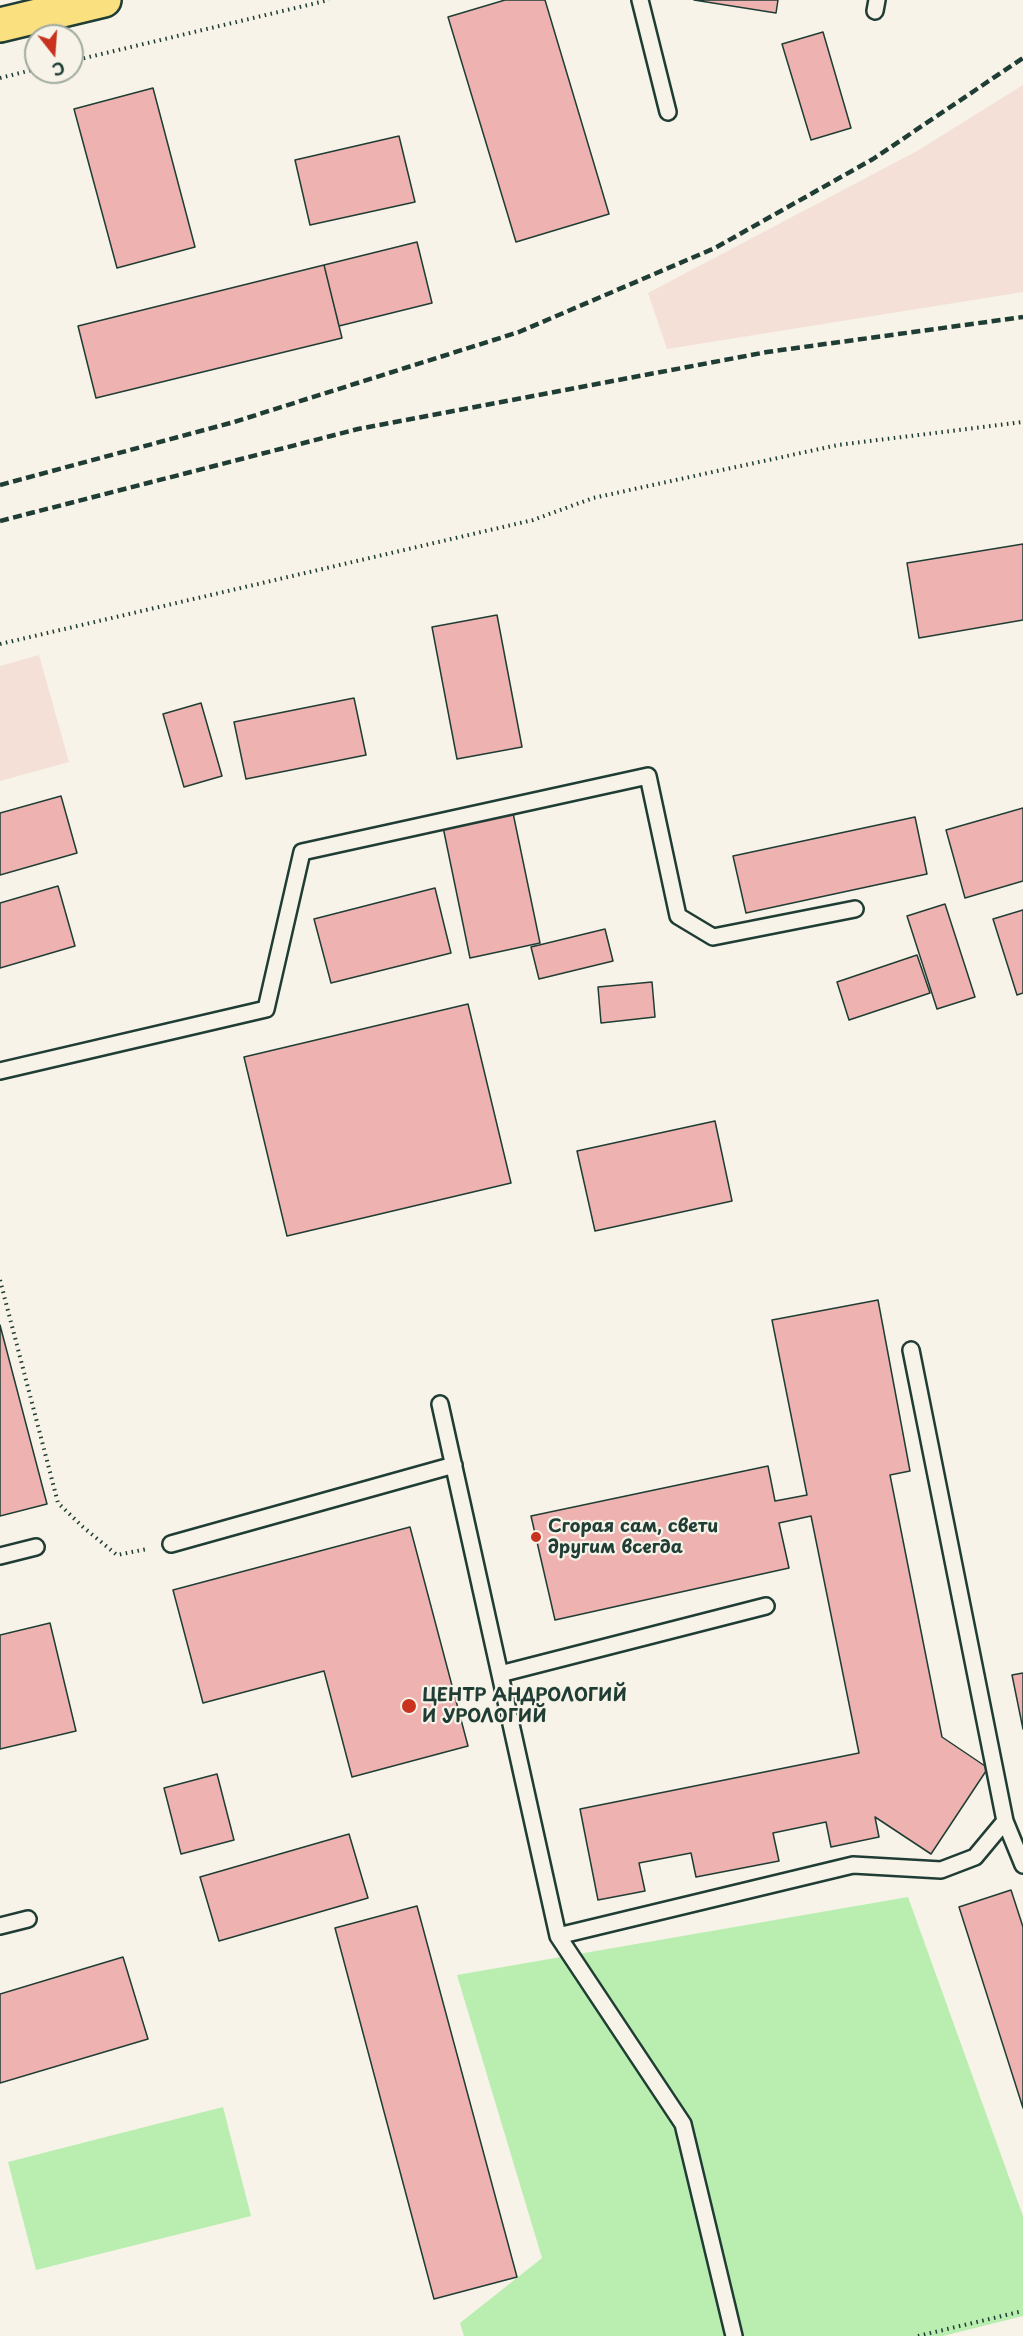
<!DOCTYPE html>
<meta charset="utf-8">
<style>
body{margin:0}
#map{position:relative;width:1023px;height:2336px;overflow:hidden;background:#f7f3e8;font-family:"Playpen Sans",sans-serif}
canvas{display:block}
.north{position:absolute;left:24px;top:24px;width:60px;height:60px;box-sizing:border-box;background:#f7f3e8;border:2px solid #a1aaa0;border-radius:50%;rotate:163deg;font-size:16px;font-weight:700;line-height:24px;text-align:center;color:#1f3d34}
.north::after{content:'';display:block;margin:auto;width:21px;height:27px;background:#c8321e;clip-path:polygon(50% 0,100% 100%,50% 72%,0 100%)}
</style>
<div id="map">
<canvas width="1023" height="2336"></canvas>
<div class="north">С</div>
</div>
<script>
const ctx = document.querySelector('canvas').getContext('2d');
ctx.lineJoin = 'round';
function paint(path, color) { ctx.fillStyle = color; ctx.fill(path, 'evenodd'); }
const shape = rows => new Path2D(rows.map(r => 'M' + r).join(''));
function stroke(path, color, width, dash) { ctx.strokeStyle = color; ctx.lineWidth = width; ctx.lineCap = dash ? 'butt' : 'round'; ctx.setLineDash(dash || []); ctx.stroke(path); }
function label(font, color, halo, rows, align = 'center') {
  ctx.font = font + ' "Playpen Sans",sans-serif'; ctx.lineWidth = 4.5; ctx.setLineDash([]); ctx.textBaseline = 'middle'; ctx.strokeStyle = halo; ctx.fillStyle = color; for (const [text, x, y, turn = 0] of rows) {
    ctx.save(); ctx.translate(x, y); ctx.rotate((+turn || 0) * Math.PI / 180); ctx.textAlign = isNaN(turn) ? turn : align; if (halo) ctx.strokeText(text, 0, 0); ctx.fillText(text, 0, 0); ctx.restore();
  }
}
paint(shape([
 [1023,85,1023,292,667,349,648,293,917,151],
 [39,655,69,762,0,781,0,666]
]), '#f4e0d7');
paint(shape([
 [908,1897,1023,2216,1023,2316,943,2336,464,2336,460,2323,542,2258,457,1975],
 [223,2107,251,2216,36,2270,8,2162]
]), '#b9eeb0');
const building = shape([
 [505,0,545,0,609,214,516,242,448,17,505,0],
 [694,0,778,0,776,13,694,0],
 [823,32,851,128,811,140,782,44,823,32],
 [153,88,195,247,117,268,74,109,153,88],
 [399,136,415,202,310,225,295,160,399,136],
 [417,242,432,303,339,326,324,265,417,242],
 [324,265,342,338,96,398,78,326,324,265],
 [1023,544,1023,620,919,638,907,563,1023,544],
 [497,615,522,747,457,759,432,627,497,615],
 [354,698,366,755,246,779,234,722,354,698],
 [201,703,222,776,184,787,163,714,201,703],
 [61,796,77,853,0,875,0,813,61,796],
 [1023,808,1023,881,965,898,946,830,1023,808],
 [513,813,540,943,470,958,443,827,513,813],
 [915,817,927,874,746,913,733,856,915,817],
 [58,886,75,946,0,968,0,903,58,886],
 [435,888,451,953,331,983,314,919,435,888],
 [945,904,975,997,937,1009,907,916,945,904],
 [1023,910,1023,993,1017,995,993,919,1023,910],
 [605,929,613,961,539,979,531,947,605,929],
 [917,955,930,993,849,1020,837,982,917,955],
 [652,982,655,1017,601,1023,598,987,652,982],
 [468,1004,511,1183,287,1236,244,1057,468,1004],
 [715,1121,732,1201,595,1231,577,1151,715,1121],
 [878,1300,910,1471,890,1475,942,1737,988,1768,931,1854,875,1817,879,1837,831,1847,826,1822,773,1833,779,1861,696,1877,691,1853,639,1863,645,1891,598,1900,580,1809,859,1753,811,1516,779,1523,789,1568,555,1620,531,1516,768,1466,775,1501,807,1495,772,1320,878,1300],
 [0,1325,47,1504,0,1516,0,1325],
 [410,1527,468,1746,352,1777,324,1671,203,1703,173,1590,410,1527],
 [50,1623,76,1731,0,1749,0,1635,50,1623],
 [1023,1673,1023,1729,1012,1675,1023,1673],
 [217,1774,234,1840,181,1854,164,1788,217,1774],
 [349,1834,368,1898,219,1941,200,1877,349,1834],
 [1011,1890,1023,1927,1023,2108,959,1907,1011,1890],
 [417,1906,517,2277,434,2299,335,1928,417,1906],
 [123,1957,148,2039,0,2083,0,1994,123,1957]
]);
paint(building, '#eeb2b0');
stroke(building, '#1f3d34', 1.5);
const lane = shape([
 [640,0,668,112],
 [875,11,877,0],
 [0,1071,266,1009,302,852,648,776,678,916,713,937,855,909],
 [440,1404,558,1936,683,2124,734,2336],
 [171,1544,454,1465],
 [0,1556,36,1547],
 [500,1674,766,1606],
 [1005,1821,1023,1865],
 [0,1926,28,1919],
 [558,1936,853,1865,941,1870,975,1857,1005,1821,911,1350]
]);
const primary = shape([
 [0,25,104,0]
]);
stroke(lane, '#1f3d34', 20);
stroke(primary, '#1f3d34', 38);
stroke(shape([
 [72,61,329,0],
 [0,78,36,69],
 [0,644,533,520,593,498,708,473,838,445,1023,422],
 [0,1280,58,1503,83,1527,117,1555,147,1549],
 [918,2336,1023,2311]
]), '#1f3d34', 4, [1.5, 4.5]);
stroke(lane, '#f7f3e8', 15);
stroke(primary, '#fbe080', 33);
stroke(shape([
 [0,485,234,422,519,332,715,248,873,159,1023,58],
 [0,521,358,429,767,352,1023,317]
]), '#1f3d34', 4.5, [9, 4.5]);
for (const [x, y, r, color] of [
 [536,1537,6,"#c8321e"],
 [409,1706,8,"#c8321e"]
]) { const dot = new Path2D(); dot.arc(x, y, r, 0, 2 * Math.PI); ctx.fillStyle = color; ctx.fill(dot); stroke(dot, '#f7f3e8', 2); }
label('bold 18px', '#1f3d34', '#f7f3e8', [
 ["Сгорая сам, свети",548,1527],
 ["другим всегда",548,1548],
 ["ЦЕНТР АНДРОЛОГИЙ",422,1696],
 ["И УРОЛОГИЙ",422,1717]
], 'left');
</script>
